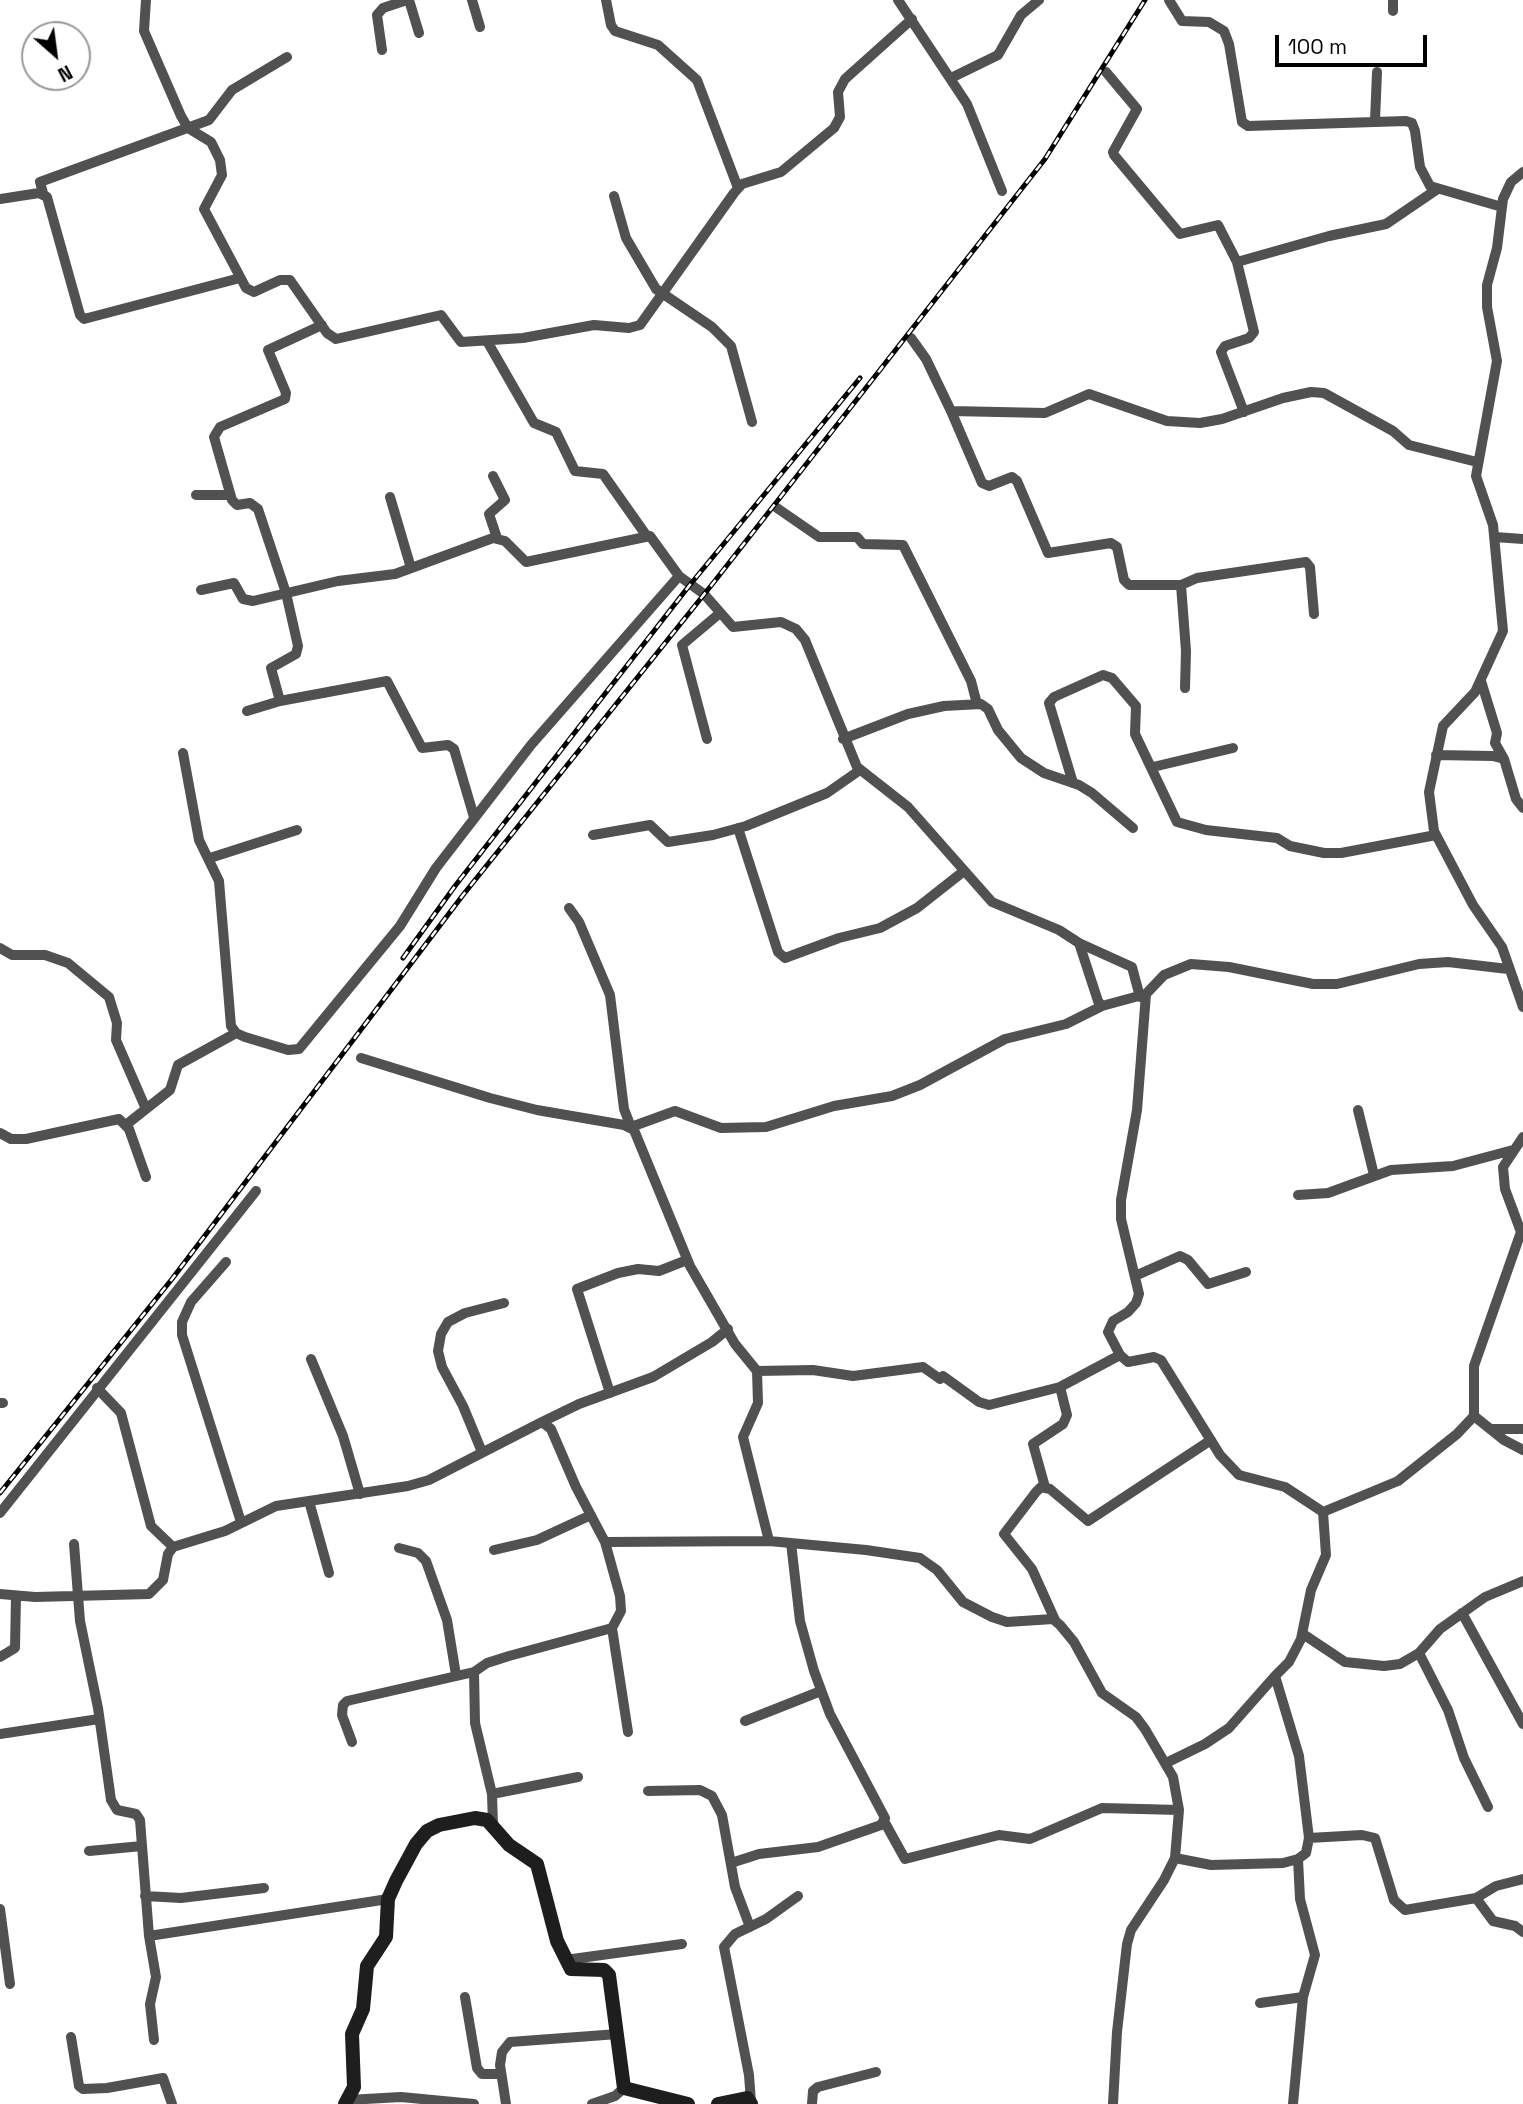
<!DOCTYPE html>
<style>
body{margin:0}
#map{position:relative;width:1523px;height:2104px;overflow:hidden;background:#fff;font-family:"Space Grotesk",sans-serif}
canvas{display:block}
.north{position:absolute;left:21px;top:21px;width:70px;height:70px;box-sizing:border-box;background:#fff;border:2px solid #999;border-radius:50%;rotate:152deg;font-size:19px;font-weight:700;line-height:28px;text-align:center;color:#000}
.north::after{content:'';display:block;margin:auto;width:24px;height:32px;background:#000;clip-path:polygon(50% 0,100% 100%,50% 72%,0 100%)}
.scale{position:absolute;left:1275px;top:35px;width:152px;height:32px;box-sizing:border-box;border:4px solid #000;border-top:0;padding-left:9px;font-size:21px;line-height:24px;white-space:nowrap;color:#000;-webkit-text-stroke:5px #fff;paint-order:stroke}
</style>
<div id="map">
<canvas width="1523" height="2104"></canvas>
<div class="north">N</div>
<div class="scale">100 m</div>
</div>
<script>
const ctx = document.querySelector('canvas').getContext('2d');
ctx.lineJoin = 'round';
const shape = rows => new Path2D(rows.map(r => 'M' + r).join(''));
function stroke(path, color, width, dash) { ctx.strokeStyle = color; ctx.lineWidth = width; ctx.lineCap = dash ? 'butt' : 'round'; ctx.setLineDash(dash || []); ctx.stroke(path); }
stroke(shape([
 [146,0,144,31,181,116,188,128,211,142,220,160,222,175,204,209,246,288,254,292,280,280,290,280,327,333,336,339,441,315,461,342,523,338,594,325,629,328,640,325,734,193,742,184,781,172,834,128,840,117,838,92,845,79,912,19],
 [409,0,419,33],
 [472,0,480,27],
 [606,0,611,25,615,31,658,45,697,80,738,188],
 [898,0,967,104,1002,191],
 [1169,0,1182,21,1209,22,1224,31,1229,44,1242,122,1248,126,1406,121,1412,123,1415,131,1420,167,1430,186,1502,207],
 [1393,11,1393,0],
 [382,50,377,15,383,8,407,0],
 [1106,72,1137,109,1113,152,1114,155,1180,234,1218,225,1237,262,1254,332,1249,338,1225,346,1221,352,1244,412],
 [951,78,998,55,1021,15,1039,0],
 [1375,121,1377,72],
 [1523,172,1511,182,1503,199,1497,248,1487,285,1487,307,1497,361,1476,476,1493,525,1503,631,1475,692,1443,726,1429,792,1434,831,1473,905,1502,947,1523,1007],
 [43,193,40,182,209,120,232,90,287,57],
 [614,196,626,238,656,289,712,327,731,346,752,422],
 [0,199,39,193,47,197,80,315,84,319,240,278],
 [1237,262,1329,236,1386,224,1436,190],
 [911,338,926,359,951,411],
 [487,341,534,423,556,432,575,471,603,474,646,535],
 [493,476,505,500,489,514,497,538],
 [196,495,230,495],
 [390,497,411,568],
 [777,508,819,537,857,537,863,544,903,545,971,681,977,704],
 [1495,537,1523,539],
 [1181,585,1197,578,1306,562,1310,567,1314,614],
 [201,590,234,583,243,599,253,601,338,581,395,574,493,538,505,541,526,562,650,536,679,576,704,594,733,627,781,622,796,629,805,640,857,767,908,807,992,902,1059,930,1079,943,1098,1001,1102,1006,1146,994,1164,975,1191,964,1229,967,1313,984,1337,984,1419,964,1448,962,1508,969],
 [1481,681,1497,733,1495,743,1504,759],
 [1185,688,1186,651,1181,585,1129,585,1124,580,1117,547,1111,543,1048,553,1017,481,1012,477,989,486,982,483,951,411,1045,413,1089,394,1167,421,1200,423,1222,419,1283,398,1311,392,1324,393,1393,431,1409,445,1477,462],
 [280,701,271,668,296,654,298,646,286,593,258,509,250,503,237,505,232,500,214,437,220,427,285,399,286,393,268,350,322,325],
 [247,711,280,701,387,681,422,748,448,745,454,749,474,817],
 [707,739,682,645,720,613],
 [843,739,908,714,944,706,981,704,988,709,998,730,1021,758,1044,773,1079,785,1092,793,1133,828],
 [183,753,199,840,219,881,231,1026,236,1033,245,1037,288,1050,299,1049,400,926,436,868,531,745,679,576],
 [1436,755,1493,756,1504,759,1516,799,1523,808],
 [1153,767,1233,748],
 [1073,783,1049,703,1054,697,1103,675,1112,678,1136,706,1135,734,1177,822,1206,830,1277,838,1290,846,1324,853,1341,853,1436,835],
 [738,828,778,952,785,958,839,938,880,928,917,908,964,871],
 [593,835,650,825,668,842,713,835,746,826,827,793,860,770],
 [210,858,297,830],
 [569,908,579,922,610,995,624,1109,631,1127,675,1111,721,1128,766,1127,834,1106,892,1096,920,1085,1005,1039,1066,1024,1102,1006],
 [1079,943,1132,967,1140,997],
 [0,948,12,955,45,955,68,963,109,997,117,1023,116,1040,146,1109],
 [1146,994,1137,1110,1121,1200,1121,1219,1139,1294,1136,1303,1128,1312,1113,1321,1108,1332,1120,1355,1128,1362,1154,1357,1161,1360,1220,1455,1239,1475,1285,1487,1323,1512,1326,1555,1311,1590,1301,1639,1289,1662,1275,1676],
 [361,1058,490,1098,537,1110,624,1125,634,1130,690,1266,735,1344,757,1371,758,1403,743,1437,769,1541],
 [1358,1110,1374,1175],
 [127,1124,170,1090,178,1065,236,1033],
 [0,1133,11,1139,26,1139,119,1119,129,1129,146,1177],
 [1298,1195,1328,1193,1391,1170,1453,1166,1513,1150],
 [226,1262,191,1302,182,1322,182,1335,241,1522],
 [1135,1276,1180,1256,1188,1260,1208,1284,1246,1272],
 [311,1359,343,1436,360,1494],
 [757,1371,813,1370,853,1376,923,1367,940,1379],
 [943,1376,979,1402,989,1405,1060,1387,1120,1355],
 [97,1388,121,1413,151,1526,173,1547],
 [610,1393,577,1289,618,1273,638,1269,659,1271,687,1260],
 [0,1403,3,1403],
 [1474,1416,1504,1440,1523,1450],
 [542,1422,579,1404,653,1377,712,1342,728,1329],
 [1491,1429,1523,1429],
 [482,1452,463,1406,442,1367,438,1351,441,1334,448,1322,465,1313,504,1303],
 [1045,1487,1033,1444,1063,1424,1067,1415,1060,1387],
 [309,1501,329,1573],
 [1323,1512,1398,1481,1457,1434,1474,1416,1474,1366,1521,1232,1505,1189,1503,1167,1523,1137],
 [0,1513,256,1191],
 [605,1542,769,1541,866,1550,920,1558,937,1570,963,1602,992,1617,1007,1622,1053,1619,1060,1625,1074,1642,1102,1693,1136,1717,1145,1729,1173,1777,1179,1810,1175,1858,1164,1880,1131,1930,1127,1944,1117,2032,1113,2104],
 [74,1544,80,1621,98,1708,111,1800,117,1810,136,1814,140,1820,149,1936,388,1899],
 [399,1548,418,1553,426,1561,447,1620,456,1675],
 [494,1550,537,1540,591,1515],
 [0,1594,35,1597,149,1594,163,1580,168,1554,173,1547,225,1531,276,1506,408,1486,429,1480,542,1422,551,1429,576,1487,605,1542,620,1596,621,1611,612,1628,509,1656,487,1663,474,1672,475,1723,492,1794,493,1825],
 [1462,1613,1523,1724],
 [1055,1620,1032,1569,1004,1534,1036,1492,1041,1487,1050,1489,1088,1521,1211,1440],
 [612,1628,628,1732],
 [1303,1634,1345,1662,1384,1666,1400,1664,1419,1653,1440,1629,1485,1597,1523,1581],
 [1419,1653,1448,1710,1464,1758,1488,1807],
 [0,1657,15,1648,16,1596],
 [745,1721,821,1691],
 [0,1734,99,1719],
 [352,1742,342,1715,343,1705,347,1701,474,1672],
 [1166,1763,1205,1744,1229,1728,1275,1676,1299,1756,1309,1838,1306,1853,1298,1859,1283,1863,1211,1865,1175,1858],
 [648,1791,700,1790,712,1796,722,1815,735,1887,750,1927],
 [492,1794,578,1777],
 [884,1821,905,1859,999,1835,1030,1839,1102,1808,1179,1810],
 [1309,1838,1362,1835,1375,1838,1394,1900,1405,1910,1476,1898,1493,1921,1515,1926,1523,1932],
 [89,1851,142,1846],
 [1298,1859,1300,1899,1315,1955,1303,1997],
 [731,1863,759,1854,818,1847,881,1825,885,1818,830,1714,814,1671,800,1621,791,1543],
 [145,1896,181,1898,264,1888],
 [1476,1898,1496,1886,1523,1879],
 [0,1909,10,1984],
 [149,1936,156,1977,150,2004,154,2040],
 [565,1960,682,1944],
 [465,1997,477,2068,482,2074,501,2074],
 [1260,2003,1303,1997,1293,2104],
 [71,2037,79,2086,83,2089,107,2088,163,2078,172,2104],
 [348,2100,401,2097,474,2104],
 [751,2102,749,2075,724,1947,735,1934,766,1919,798,1896],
 [506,2104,500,2065,502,2052,510,2042,618,2034],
 [592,2104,615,2096,624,2088],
 [812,2104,813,2091,818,2087,876,2072]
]), '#515151', 10);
stroke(shape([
 [345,2104,354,2087,352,2034,363,2009,367,1966,386,1937,388,1899,396,1881,416,1844,427,1831,439,1825,475,1818,487,1820,509,1845,537,1864,557,1941,571,1969,604,1970,609,1975,624,2088,688,2104],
 [718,2104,747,2098,751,2104]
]), '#1e1e1e', 14);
const rail = shape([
 [403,958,455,886,689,586,860,378],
 [0,1493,172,1279,463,895,714,582,1045,159,1145,0]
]);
stroke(rail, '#000', 5);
stroke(rail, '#fff', 2.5, [8]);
</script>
